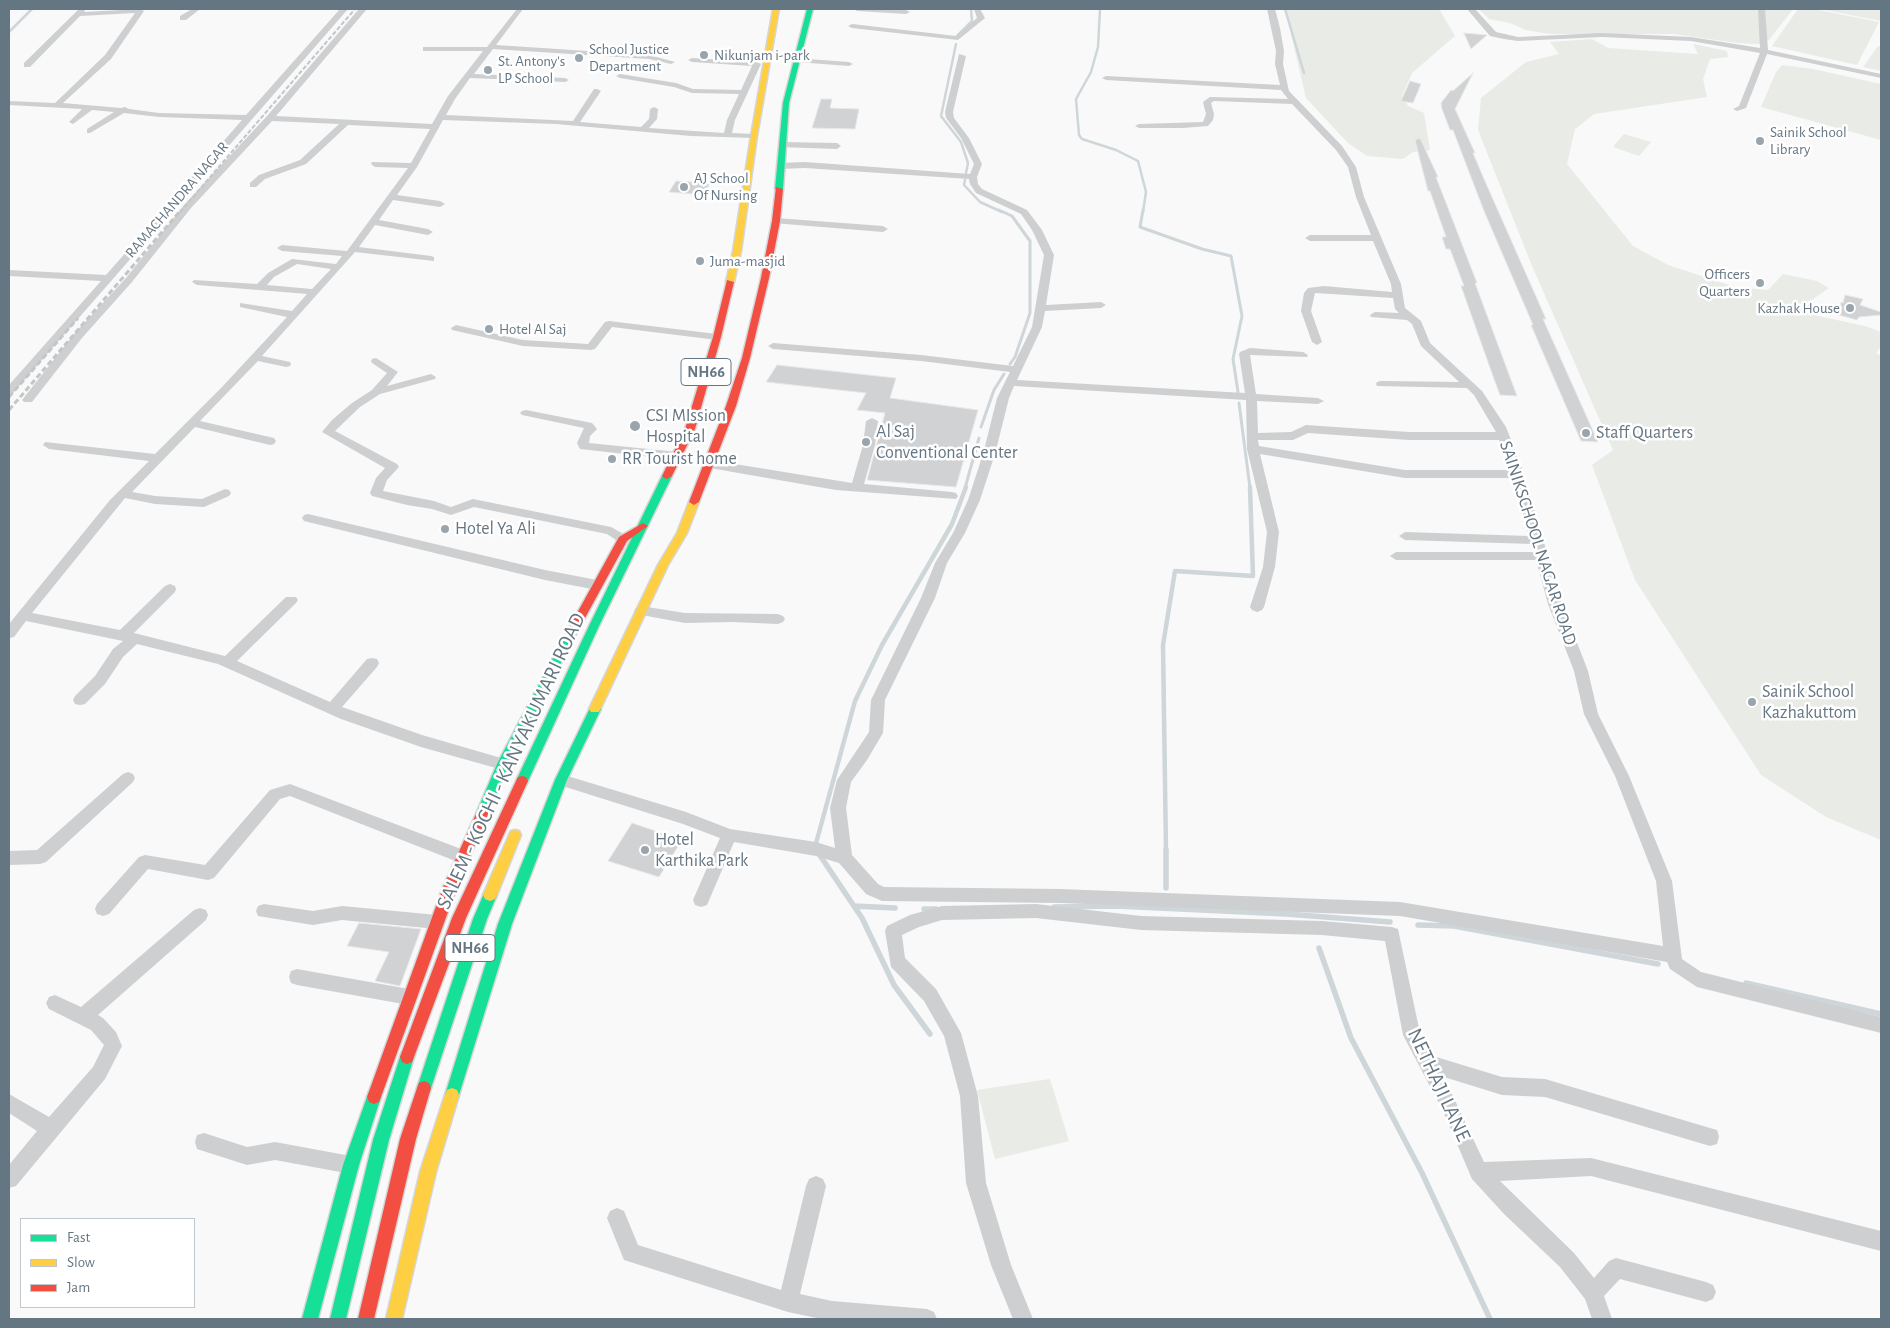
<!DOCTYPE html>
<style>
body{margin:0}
#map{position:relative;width:1890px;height:1328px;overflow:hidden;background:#f9f9f9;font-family:"Alegreya Sans",sans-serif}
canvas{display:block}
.frame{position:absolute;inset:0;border:10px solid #657683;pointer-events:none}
.legend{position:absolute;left:20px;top:1218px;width:175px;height:90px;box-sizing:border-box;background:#fff;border:1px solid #c1c8cd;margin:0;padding:6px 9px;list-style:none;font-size:15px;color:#657683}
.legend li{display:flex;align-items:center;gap:10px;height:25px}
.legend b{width:25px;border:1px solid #c1c8cd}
</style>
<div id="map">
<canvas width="1890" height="1328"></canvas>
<div class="frame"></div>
<ul class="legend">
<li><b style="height:6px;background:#16e098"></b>Fast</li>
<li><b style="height:6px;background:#ffcf43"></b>Slow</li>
<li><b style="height:6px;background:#f24e42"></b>Jam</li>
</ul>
</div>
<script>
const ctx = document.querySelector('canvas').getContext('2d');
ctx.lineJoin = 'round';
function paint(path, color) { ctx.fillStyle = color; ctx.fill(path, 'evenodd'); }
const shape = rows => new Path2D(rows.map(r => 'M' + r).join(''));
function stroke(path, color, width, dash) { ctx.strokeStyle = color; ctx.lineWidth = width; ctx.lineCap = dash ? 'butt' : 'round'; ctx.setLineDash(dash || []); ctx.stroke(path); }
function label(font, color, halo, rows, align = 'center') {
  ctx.font = font + ' "Alegreya Sans",sans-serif'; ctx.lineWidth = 5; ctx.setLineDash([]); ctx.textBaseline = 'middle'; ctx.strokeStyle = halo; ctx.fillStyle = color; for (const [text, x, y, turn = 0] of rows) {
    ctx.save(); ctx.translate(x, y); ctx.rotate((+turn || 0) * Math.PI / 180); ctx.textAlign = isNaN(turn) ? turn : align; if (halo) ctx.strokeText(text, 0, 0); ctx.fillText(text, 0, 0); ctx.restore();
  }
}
paint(shape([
 [1285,9,1439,9,1455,36,1412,73,1402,96,1408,106,1424,113,1430,150,1413,152,1403,159,1367,156,1348,143,1306,98],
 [1479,9,1793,9,1769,40,1758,44,1737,43,1674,34,1549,34,1526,30,1510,23,1489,19],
 [1798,9,1814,9,1879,22,1857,65,1772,46],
 [1820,9,1881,9,1881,21],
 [1592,39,1608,48,1698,54,1693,44,1727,51,1728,57,1710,59,1703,79,1707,97,1594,114,1575,129,1567,164,1633,246,1668,265,1735,287,1768,290,1783,274,1817,281,1829,288,1806,304,1818,316,1865,326,1881,332,1881,347,1876,353,1881,356,1881,840,1826,817,1761,775,1635,580,1592,465,1613,450,1532,266,1478,130,1481,98,1526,62,1559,54,1550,42],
 [1878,46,1881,47,1881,71,1863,67],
 [1782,65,1813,69,1881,84,1881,140,1761,107,1776,72],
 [1624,134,1651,142,1639,156,1613,147],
 [1050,1079,1069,1141,995,1159,977,1090]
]), '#e8ebe6');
stroke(shape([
 [1100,9,1098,47,1091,72,1076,99,1079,135,1082,139,1116,150,1138,161,1146,192,1143,212],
 [1285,9,1304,73],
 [9,32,32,9],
 [957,36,972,21,971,9],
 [956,44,941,116,961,142,968,163,966,173],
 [965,180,964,185,980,202,1002,212]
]), '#ced6d9', 2.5);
stroke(shape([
 [999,210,1012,216,1030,241,1030,313,1015,357,1010,364],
 [1143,210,1140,227,1202,249,1231,256,1242,316,1233,359,1238,392],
 [1239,403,1250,488],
 [981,427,994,390,1004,374],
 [965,488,979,438]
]), '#ced6d9', 3);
stroke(shape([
 [815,847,855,701,882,645,952,524,966,487],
 [1166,852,1163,645,1175,571,1253,576,1250,487]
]), '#ced6d9', 4.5);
stroke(shape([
 [1166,850,1166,888],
 [819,854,862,918,894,985,930,1034],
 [854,906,895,908],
 [1054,907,1116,906,1286,914,1390,922],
 [924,909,936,909],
 [1418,925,1454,926,1658,964],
 [1319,948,1351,1038,1422,1173,1490,1319],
 [1746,983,1881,1014]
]), '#ced6d9', 5.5);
const building = shape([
 [1464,33,1487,35,1471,49,1464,33],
 [1473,73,1455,109,1475,153,1473,153,1484,179,1546,319,1543,319,1598,442,1581,441,1531,325,1533,325,1484,211,1453,130,1450,130,1442,109,1441,103,1451,90,1453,91,1473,73],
 [1410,81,1421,84,1413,103,1401,101,1410,81],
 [821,99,832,99,830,108,859,109,855,129,812,128,821,99],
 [1420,138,1438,177,1436,177,1477,283,1475,283,1517,396,1500,395,1494,379,1461,286,1464,286,1450,249,1446,249,1442,237,1446,237,1430,191,1428,191,1415,140,1420,138],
 [676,181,710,183,704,195,669,192,676,181],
 [1845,295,1863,299,1860,305,1881,312,1881,315,1859,317,1857,320,1839,315,1841,302,1843,303,1845,295],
 [777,365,896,378,890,398,978,410,956,487,867,480,885,413,857,410,866,393,766,382,777,365],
 [632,823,682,840,659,877,608,861,632,823],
 [359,923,421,929,400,986,375,981,389,952,347,946,359,923]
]);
paint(building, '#d0d2d3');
stroke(building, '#e8e8e8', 1);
const fast = shape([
 [807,9,813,9,789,103,783,189,779,191,775,189,783,103,807,9],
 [667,473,672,476,599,626,528,781,526,785,522,786,518,785,516,781,589,626,662,476,667,473],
 [575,622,580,626,509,764,486,818,482,819,478,818,476,814,497,764,570,626,575,622],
 [595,704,599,706,601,709,567,780,512,924,459,1095,457,1100,452,1102,447,1100,445,1095,498,924,555,780,591,706,595,704],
 [490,889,495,891,497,895,487,919,431,1088,429,1093,424,1095,419,1093,417,1088,473,919,485,891,490,889],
 [407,1050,412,1052,414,1057,389,1140,346,1319,330,1319,373,1140,400,1057,402,1052,407,1050],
 [374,1090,379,1092,381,1097,359,1165,318,1319,302,1319,343,1165,367,1097,369,1092,374,1090]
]);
const slow = shape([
 [773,9,779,9,757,136,741,251,734,282,730,284,726,282,733,251,751,136,773,9],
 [694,499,699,502,687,533,668,565,599,712,591,712,589,709,658,565,677,533,689,502,694,499],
 [515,830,519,831,521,835,497,895,495,899,490,901,485,899,483,895,509,835,511,831,515,830],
 [452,1088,457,1090,459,1095,436,1172,402,1319,386,1319,420,1172,445,1095,447,1090,452,1088]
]);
const jam = shape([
 [776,187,783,189,780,221,769,278,750,358,736,406,699,502,694,505,689,502,726,406,742,358,761,278,772,221,776,187],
 [727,280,734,282,721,337,695,429,672,476,667,479,664,478,662,476,685,429,713,337,727,280],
 [643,523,648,526,627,541,579,629,571,629,570,626,619,537,643,523],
 [522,776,526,777,528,781,466,918,414,1057,412,1062,407,1064,402,1062,400,1057,452,918,516,781,518,777,522,776],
 [482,809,486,810,488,814,457,887,381,1097,379,1102,374,1104,369,1102,367,1097,443,887,476,814,478,810,482,809],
 [424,1081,429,1083,431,1088,416,1139,374,1319,358,1319,400,1139,417,1088,419,1083,424,1081]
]);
stroke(fast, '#d5d6d7', 3);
stroke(slow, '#d5d6d7', 3);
stroke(jam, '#d5d6d7', 3);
paint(shape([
 [79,9,86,9,84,12,140,9,144,11,111,59,63,103,121,108,125,107,129,109,159,113,246,115,340,9,348,9,112,280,13,393,9,394,9,385,101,281,9,276,9,270,106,275,242,120,159,117,124,113,90,133,87,133,87,129,114,112,92,110,73,124,69,122,82,109,9,105,9,101,55,103,105,55,135,13,80,16,30,67,24,67,24,63,79,9],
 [192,9,200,9,186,20,180,20,180,16,192,9],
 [359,9,367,9,276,116,432,124,448,96,483,51,423,51,423,47,487,47,517,9,523,9,496,45,649,55,675,62,671,64,649,59,493,49,474,74,565,78,569,80,565,82,470,78,455,99,446,115,573,121,594,89,597,89,601,91,580,122,641,127,649,119,650,109,654,107,658,109,657,119,649,128,724,133,727,120,739,94,692,93,674,87,620,78,616,76,620,74,676,83,693,89,741,90,752,66,692,62,688,60,692,58,757,62,761,64,735,120,732,133,754,134,758,136,754,138,691,136,556,124,443,120,417,167,397,195,440,201,445,204,440,207,393,200,379,220,428,229,433,232,428,235,375,225,359,247,431,256,434,257,434,261,355,252,262,356,290,362,291,364,290,366,286,367,258,361,200,421,274,438,276,441,274,444,270,445,195,427,132,492,155,496,202,499,225,489,229,490,231,493,229,496,204,507,155,504,125,498,32,613,120,630,165,586,170,584,175,586,176,589,175,592,134,633,225,656,286,597,296,597,298,600,296,603,237,661,330,702,367,659,372,658,377,659,379,663,377,667,342,707,422,735,508,760,510,764,508,768,503,770,421,747,341,719,218,664,137,644,123,657,105,684,85,704,80,705,75,704,73,700,75,696,95,676,113,649,123,641,26,621,14,637,9,638,9,624,110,500,149,461,49,449,43,445,45,442,155,454,222,387,287,317,240,307,240,303,292,311,307,294,197,285,192,282,194,280,257,284,268,273,292,259,336,264,342,256,282,251,277,248,282,245,347,251,408,168,375,167,371,164,372,162,411,163,430,129,348,125,306,164,265,179,256,187,250,187,250,183,259,175,300,160,339,124,272,121,191,208,132,282,82,338,32,402,24,402,22,400,74,334,126,278,185,204,267,116,359,9],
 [297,264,331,269,312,289,267,285,274,277,297,264],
 [853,9,887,9,906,10,910,12,906,14,857,11,853,9],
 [974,9,980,9,985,18,958,40,852,28,848,26,852,24,956,36,977,18,974,9],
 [1267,9,1275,9,1280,28,1284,51,1283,64,1289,91,1342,146,1356,167,1364,197,1401,284,1405,308,1421,321,1430,343,1482,391,1506,427,1524,474,1562,604,1588,671,1598,714,1629,776,1672,881,1682,959,1701,972,1881,1017,1881,1033,1697,987,1670,969,1667,962,1400,916,1060,903,882,901,866,894,839,863,816,856,734,842,707,905,701,907,695,905,693,900,720,838,683,824,556,784,554,780,556,776,561,774,686,812,730,829,816,842,835,848,830,808,837,780,869,732,871,700,921,598,935,563,953,533,968,500,983,454,997,398,1010,372,921,361,773,349,768,346,773,343,921,355,1013,366,1032,327,1044,255,1032,230,1021,214,976,193,970,184,969,179,805,168,780,169,776,166,780,163,805,162,970,174,974,164,961,138,946,118,945,112,959,54,966,56,953,112,954,118,969,138,982,164,977,177,978,184,982,189,1027,210,1042,230,1054,255,1046,305,1101,302,1106,305,1101,308,1045,311,1042,327,1017,380,1245,393,1239,354,1240,352,1250,348,1303,352,1308,355,1307,357,1250,355,1256,394,1318,398,1324,401,1318,404,1257,401,1258,433,1291,432,1306,425,1409,432,1496,432,1474,395,1467,388,1377,386,1376,384,1377,382,1381,381,1459,382,1421,346,1412,324,1407,320,1371,317,1370,315,1375,312,1399,313,1395,309,1393,298,1315,293,1311,311,1322,342,1317,345,1312,342,1301,311,1304,293,1308,288,1324,286,1392,292,1391,284,1373,241,1310,241,1305,238,1310,235,1371,235,1356,197,1348,167,1336,150,1292,104,1214,101,1211,103,1214,114,1213,120,1208,126,1183,128,1139,128,1135,126,1139,124,1203,122,1206,114,1203,102,1210,97,1288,99,1281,90,1106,80,1102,78,1106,76,1280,85,1275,64,1276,51,1267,9],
 [1014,386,1246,400,1247,449,1267,532,1263,567,1250,607,1252,610,1257,612,1262,610,1264,607,1275,567,1279,532,1260,454,1405,478,1513,478,1529,536,1405,532,1399,536,1405,540,1532,544,1534,552,1396,552,1390,556,1396,560,1536,560,1548,604,1574,671,1584,714,1615,776,1656,881,1663,946,1400,902,1060,889,884,887,878,884,852,855,846,808,851,782,867,760,883,733,885,700,935,598,947,563,965,533,980,500,995,454,1009,398,1014,386],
 [1308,433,1409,440,1499,440,1511,470,1405,470,1259,446,1258,440,1293,440,1308,433],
 [1467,9,1475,9,1496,32,1518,37,1602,33,1691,37,1760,48,1758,9,1765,9,1768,50,1881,74,1881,78,1767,54,1746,108,1737,111,1733,109,1739,106,1760,53,1691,41,1602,37,1518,41,1504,39,1490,36,1467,9],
 [794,58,849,62,853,64,849,66,797,62,793,60,794,58],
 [782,142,837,143,841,146,837,149,779,147,779,143,782,142],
 [776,218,883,226,888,229,883,232,773,223,773,219,776,218],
 [609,321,717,334,722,337,717,340,612,327,595,349,591,350,523,346,452,330,451,328,456,325,523,340,588,344,605,322,609,321],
 [376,358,398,372,387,386,431,374,436,377,435,379,380,394,360,407,335,431,397,464,399,467,387,480,383,491,434,501,451,507,473,499,611,527,627,536,629,539,627,542,619,542,607,534,474,507,451,515,432,509,407,505,372,496,370,493,376,478,385,468,322,432,332,420,352,403,372,390,387,373,372,363,371,361,372,359,376,358],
 [526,410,592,423,597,429,590,436,589,443,678,452,684,456,678,460,580,449,577,443,584,428,522,415,520,413,522,411,526,410],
 [872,418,878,421,875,445,864,484,952,492,956,493,958,496,956,499,836,490,710,468,704,464,710,460,852,483,863,445,866,421,872,418],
 [308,514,545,570,597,580,602,582,603,585,602,588,597,590,545,580,304,521,302,518,304,515,308,514],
 [641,606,685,613,778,614,783,616,785,619,783,622,778,624,732,622,685,623,636,614,634,611,636,608,641,606],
 [128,772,133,774,135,778,133,782,46,862,40,864,9,865,9,851,37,850,123,774,128,772],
 [290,784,469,852,471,857,469,862,463,864,290,796,280,799,214,878,208,880,148,869,109,914,103,916,97,914,95,909,97,904,139,857,145,855,205,865,270,790,290,784],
 [264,904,313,911,342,906,437,915,443,917,445,922,443,927,437,929,342,920,313,925,258,916,256,911,258,906,264,904],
 [1036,904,1141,916,1322,921,1392,927,1398,929,1420,1033,1433,1056,1502,1077,1545,1079,1710,1128,1717,1130,1719,1137,1717,1144,1710,1146,1545,1097,1502,1095,1444,1077,1484,1162,1591,1158,1881,1231,1881,1251,1591,1176,1500,1181,1574,1253,1594,1278,1609,1261,1616,1258,1706,1282,1713,1285,1716,1292,1713,1299,1706,1302,1620,1279,1604,1296,1612,1319,1592,1319,1585,1299,1560,1267,1504,1214,1472,1179,1443,1111,1403,1035,1385,941,1322,935,1141,930,1036,918,942,920,919,927,902,935,905,958,936,989,961,1033,978,1096,986,1183,1011,1265,1033,1319,1013,1319,991,1265,966,1183,960,1096,944,1036,924,1001,891,967,885,931,887,926,910,915,942,906,1036,904],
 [200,908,206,910,208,915,206,920,98,1015,103,1018,116,1032,122,1046,105,1079,16,1186,9,1188,9,1165,37,1131,9,1113,9,1094,49,1117,93,1067,104,1045,91,1030,49,1009,46,1003,49,997,55,995,81,1007,194,910,200,908],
 [297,969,409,989,415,991,418,997,415,1003,409,1005,297,985,291,983,289,977,291,971,297,969],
 [204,1133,247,1147,275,1142,351,1156,358,1158,360,1165,358,1172,351,1174,275,1160,247,1165,197,1149,195,1142,197,1135,204,1133],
 [816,1176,823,1179,826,1186,800,1294,832,1301,927,1309,934,1312,937,1319,821,1319,788,1312,624,1260,607,1218,610,1211,617,1208,624,1211,638,1245,781,1290,806,1186,809,1179,816,1176]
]), '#cecfd0');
paint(fast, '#16e098');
paint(slow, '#ffcf43');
paint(jam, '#f24e42');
stroke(shape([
 [180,212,355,9]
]), '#c3c5c6', 2, [4.5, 2]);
stroke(shape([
 [9,397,78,318],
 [9,410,181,210]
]), '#c3c5c6', 3, [5.5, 3]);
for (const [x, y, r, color] of [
 [704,55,5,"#99a4ac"],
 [579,58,5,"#99a4ac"],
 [488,70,5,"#99a4ac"],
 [1760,141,5,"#99a4ac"],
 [684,187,5,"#99a4ac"],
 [700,261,5,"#99a4ac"],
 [1760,283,5,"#99a4ac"],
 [1850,308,5,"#99a4ac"],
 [489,329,5,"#99a4ac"],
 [635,426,6,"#99a4ac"],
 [1586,433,5,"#99a4ac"],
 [866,442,5,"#99a4ac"],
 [612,459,5,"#99a4ac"],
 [445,529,5,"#99a4ac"],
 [1752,702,5,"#99a4ac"],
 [645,850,5,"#99a4ac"]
]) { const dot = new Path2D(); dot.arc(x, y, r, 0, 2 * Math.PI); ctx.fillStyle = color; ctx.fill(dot); stroke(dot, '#fff', 2); }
label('15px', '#657683', '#fff', [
 ["School Justice",589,49],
 ["Department",589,66],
 ["Nikunjam i-park",714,55],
 ["St. Antony's",498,61],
 ["LP School",498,78],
 ["Sainik School",1770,132],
 ["Library",1770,149],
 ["AJ School",694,178],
 ["Of Nursing",694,195],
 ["Juma-masjid",710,261],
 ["Officers",1750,274,"right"],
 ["Quarters",1750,291,"right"],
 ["Kazhak House",1840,308,"right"],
 ["Hotel Al Saj",499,329]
], 'left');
label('15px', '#657683', '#fff', [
 ["RAMACHANDRA NAGAR",177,200,-49]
]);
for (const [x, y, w] of [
 [706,372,50],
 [470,948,50]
]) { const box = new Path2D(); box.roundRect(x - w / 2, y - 13.5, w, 27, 4); ctx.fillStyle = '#fff'; ctx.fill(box); stroke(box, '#657683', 1); }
label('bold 16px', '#657683', null, [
 ["NH66",706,372],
 ["NH66",470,948]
]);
label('18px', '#657683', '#fff', [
 ["CSI MIssion",646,416],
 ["Hospital",646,437],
 ["Al Saj",876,432],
 ["Conventional Center",876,453],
 ["Staff Quarters",1596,433],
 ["RR Tourist home",622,459],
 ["Hotel Ya Ali",455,529],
 ["Sainik School",1762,692],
 ["Kazhakuttom",1762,713],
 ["Hotel",655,840],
 ["Karthika Park",655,861]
], 'left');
label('18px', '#657683', '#fff', [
 ["SAINIKSCHOOL NAGAR ROAD",1538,543,72]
]);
label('21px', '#657683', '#fff', [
 ["SALEM - KOCHI - KANYAKUMARI ROAD",511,761,-65],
 ["NETHAJI LANE",1439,1085,65]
]);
</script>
